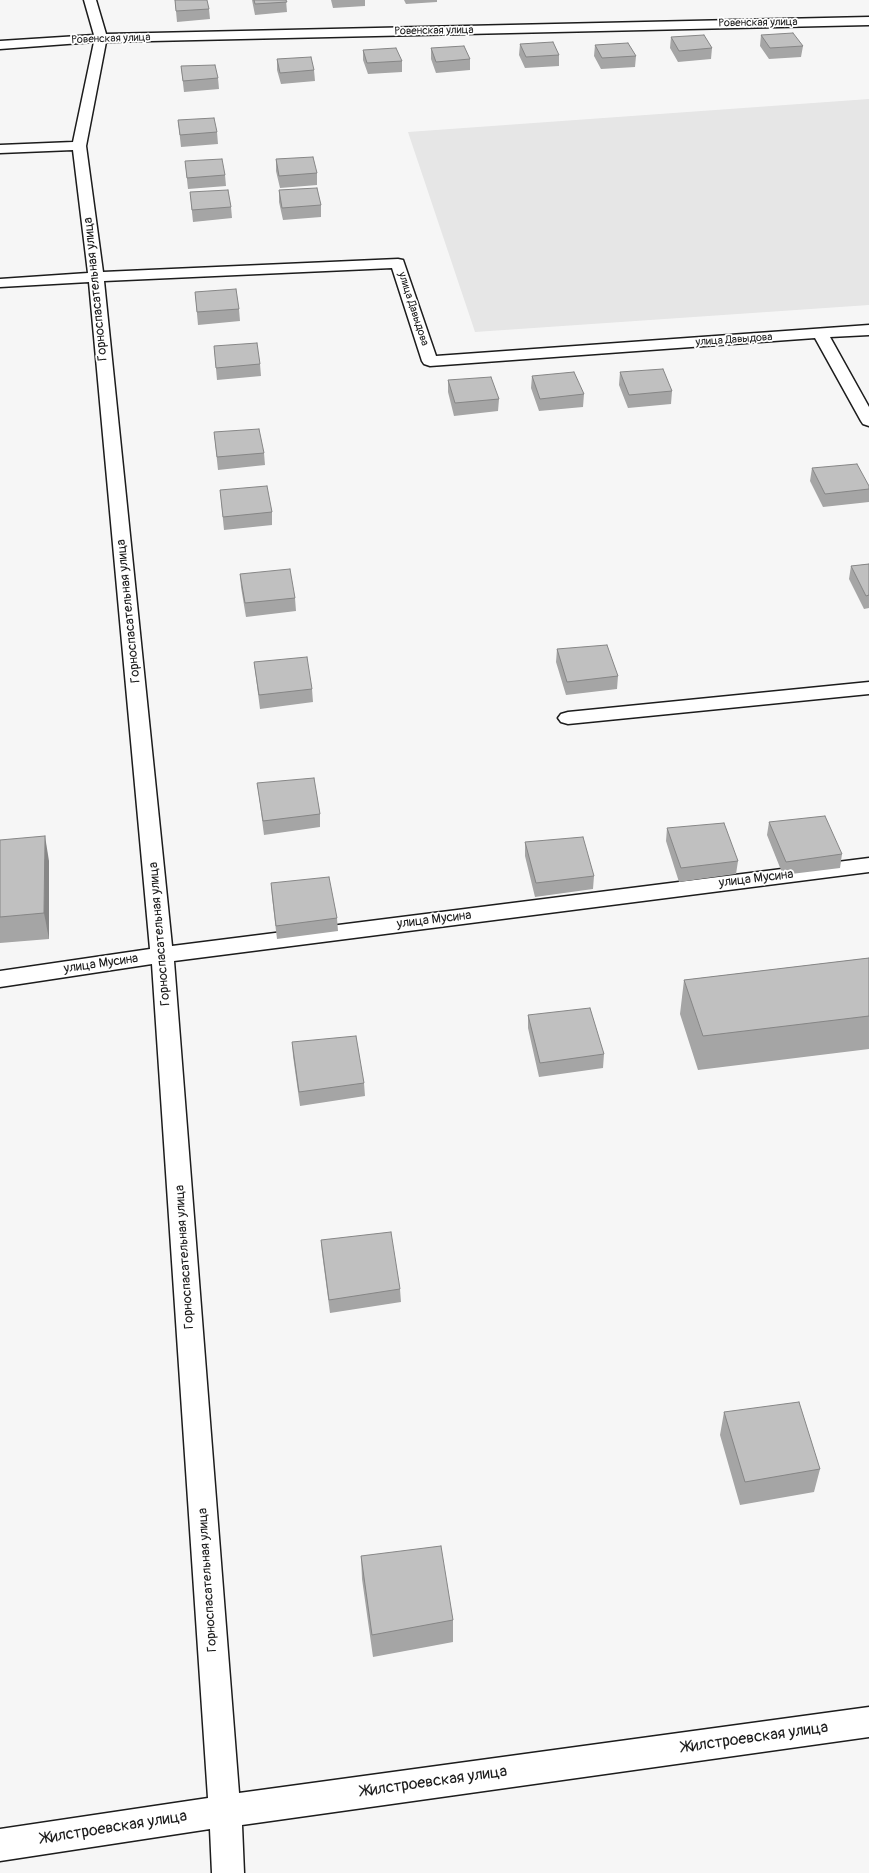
<!DOCTYPE html>
<meta charset="utf-8">
<style>
body{margin:0}
canvas{display:block;background:#f6f6f6}
</style>
<canvas width="869" height="1873"></canvas>
<script>
const ctx = document.querySelector('canvas').getContext('2d');
ctx.lineJoin = 'round';
function paint(path, color) { ctx.fillStyle = color; ctx.fill(path, 'evenodd'); }
const shape = rows => new Path2D(rows.map(r => 'M' + r).join(''));
function stroke(path, color, width, dash) { ctx.strokeStyle = color; ctx.lineWidth = width; ctx.lineCap = dash ? 'butt' : 'round'; ctx.setLineDash(dash || []); ctx.stroke(path); }
function label(font, color, halo, rows, align = 'center') {
  ctx.font = font + ' Pangolin,sans-serif'; ctx.lineWidth = 3.5; ctx.setLineDash([]); ctx.textBaseline = 'middle'; ctx.strokeStyle = halo; ctx.fillStyle = color; for (const [text, x, y, turn = 0] of rows) {
    ctx.save(); ctx.translate(x, y); ctx.rotate((+turn || 0) * Math.PI / 180); ctx.textAlign = isNaN(turn) ? turn : align; if (halo) ctx.strokeText(text, 0, 0); ctx.fillText(text, 0, 0); ctx.restore();
  }
}
paint(shape([
 [869,99,869,305,475,332,408,132]
]), '#e6e6e6');
const minor = shape([
 [84,0,96,0,106,34,869,17,869,25,106,42,86,146,103,272,398,259,403,260,436,356,869,325,869,335,830,337,869,407,869,426,863,424,861,421,815,338,430,366,424,364,422,361,392,268,104,281,172,946,869,858,869,872,174,961,239,1793,869,1707,869,1737,242,1825,244,1873,212,1873,210,1829,0,1861,0,1829,208,1798,152,964,0,987,0,971,150,949,89,282,0,287,0,279,88,273,73,150,0,153,0,145,73,142,94,42,0,49,0,41,94,35,84,0],
 [869,682,869,694,568,724,561,722,558,718,561,714,568,712,869,682]
]);
stroke(minor, '#1c1c1c', 3);
paint(minor, '#fff');
paint(shape([
 [175,0,209,9,210,19,177,22],
 [252,0,286,0,287,12,255,15],
 [331,0,365,0,365,6,333,8],
 [404,0,437,0,437,2,406,4],
 [761,35,803,46,801,57,769,59,760,46],
 [671,37,712,48,711,59,678,62,670,48],
 [520,44,559,55,559,66,525,68,519,55],
 [595,45,636,56,635,67,601,69,594,56],
 [431,48,470,59,470,70,436,73,431,59],
 [363,50,402,61,402,72,368,74,363,60],
 [277,59,314,70,315,81,281,84,277,70],
 [181,66,218,78,219,89,184,92],
 [178,120,217,132,218,144,181,147],
 [276,159,317,173,317,185,280,188,276,171],
 [185,161,225,175,226,186,188,189],
 [279,190,321,205,321,217,283,220,279,202],
 [190,192,231,207,232,218,193,222],
 [195,292,239,309,240,321,198,325],
 [214,346,260,364,261,376,217,380],
 [620,372,672,391,671,404,628,408,619,385],
 [532,376,584,394,583,407,539,411,531,388],
 [448,380,499,399,498,411,454,416,448,392],
 [214,432,264,453,265,465,218,470],
 [812,468,869,486,869,502,823,507,810,481],
 [220,490,272,512,272,525,224,530],
 [869,564,869,608,864,609,849,579,851,566],
 [240,574,295,598,296,611,246,617,241,587],
 [557,649,618,676,617,689,566,695,556,662],
 [254,662,312,689,313,702,260,709],
 [257,783,320,814,320,827,264,835,259,796],
 [769,822,842,854,840,868,783,875,767,835],
 [667,828,738,861,736,874,679,882,666,841],
 [0,840,49,861,49,939,0,943],
 [525,842,594,876,593,889,535,897,525,856],
 [271,883,337,918,338,931,277,939,272,897],
 [869,958,869,1049,698,1070,680,1014,684,980],
 [528,1015,604,1054,603,1068,539,1077,528,1028],
 [292,1042,364,1083,365,1096,300,1106,293,1056],
 [321,1240,400,1289,401,1302,330,1313,322,1253],
 [724,1412,820,1469,814,1492,740,1505,720,1435],
 [361,1556,453,1620,453,1642,373,1657,362,1579]
]), '#a5a5a5');
paint(shape([
 [45,836,49,861,49,939,44,913]
]), '#868686');
const building = shape([
 [175,0,207,0,209,9,176,11,175,0],
 [254,0,286,0,287,2,255,4,254,0],
 [793,33,803,46,770,48,761,35,793,33],
 [704,35,712,48,679,51,671,37,704,35],
 [553,42,559,55,526,57,520,44,553,42],
 [628,43,636,56,602,58,595,45,628,43],
 [464,46,470,59,436,62,431,48,464,46],
 [396,48,402,61,367,63,363,50,396,48],
 [311,57,314,70,280,73,277,59,311,57],
 [215,65,218,78,183,81,181,66,215,65],
 [214,118,217,132,180,135,178,120,214,118],
 [313,157,317,173,279,176,276,159,313,157],
 [222,159,225,175,187,178,185,161,222,159],
 [317,188,321,205,282,208,279,190,317,188],
 [228,190,231,207,192,210,190,192,228,190],
 [236,289,239,309,197,312,195,292,236,289],
 [257,343,260,364,216,368,214,346,257,343],
 [663,369,672,391,629,395,620,372,663,369],
 [574,372,584,394,540,399,532,376,574,372],
 [491,377,499,399,455,403,448,380,491,377],
 [259,429,264,453,217,457,214,432,259,429],
 [857,464,869,486,869,489,825,494,812,468,857,464],
 [267,486,272,512,223,517,220,490,267,486],
 [869,564,869,595,866,596,851,566,869,564],
 [290,569,295,598,245,603,240,574,290,569],
 [607,645,618,676,567,682,557,649,607,645],
 [307,657,312,689,259,695,254,662,307,657],
 [314,778,320,814,263,821,257,783,314,778],
 [825,816,842,854,786,862,769,822,825,816],
 [724,823,738,861,681,868,667,828,724,823],
 [45,836,44,913,0,917,0,840,45,836],
 [583,837,594,876,536,883,525,842,583,837],
 [329,877,337,918,276,926,271,883,329,877],
 [869,958,869,1016,703,1036,684,980,869,958],
 [590,1008,604,1054,540,1063,528,1015,590,1008],
 [356,1036,364,1083,299,1092,292,1042,356,1036],
 [391,1232,400,1289,329,1300,321,1240,391,1232],
 [799,1402,820,1469,745,1482,724,1412,799,1402],
 [441,1546,453,1620,372,1635,361,1556,441,1546]
]);
paint(building, '#c0c0c0');
stroke(building, '#868686', 1);
label('11px', '#1c1c1c', '#fff', [
 ["Ровенская улица",758,23,-1],
 ["Ровенская улица",434,31,-1],
 ["Ровенская улица",111,39,-2],
 ["улица Давыдова",413,309,72],
 ["улица Давыдова",734,340,-4]
]);
label('13px', '#1c1c1c', '#fff', [
 ["Горноспасательная улица",96,289,-96],
 ["Горноспасательная улица",129,611,-96],
 ["улица Мусина",756,879,-7],
 ["улица Мусина",434,920,-7],
 ["Горноспасательная улица",160,934,-95],
 ["улица Мусина",101,964,-8],
 ["Горноспасательная улица",185,1257,-94],
 ["Горноспасательная улица",208,1580,-94]
]);
label('16px', '#1c1c1c', '#fff', [
 ["Жилстроевская улица",755,1738,-8],
 ["Жилстроевская улица",434,1782,-8],
 ["Жилстроевская улица",114,1828,-9]
]);
</script>
